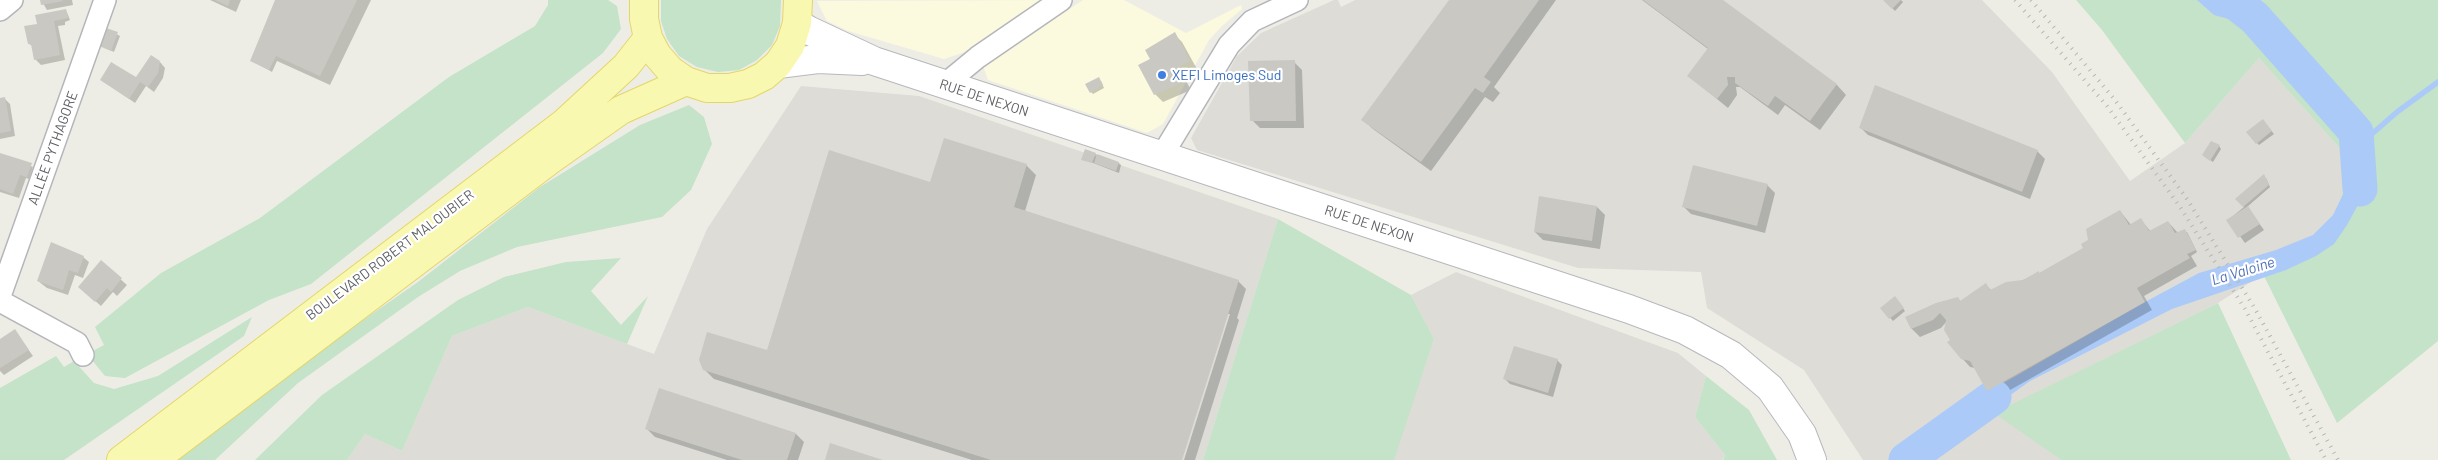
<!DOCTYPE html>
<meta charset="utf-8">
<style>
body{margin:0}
canvas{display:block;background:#eeede5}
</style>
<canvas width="2438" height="460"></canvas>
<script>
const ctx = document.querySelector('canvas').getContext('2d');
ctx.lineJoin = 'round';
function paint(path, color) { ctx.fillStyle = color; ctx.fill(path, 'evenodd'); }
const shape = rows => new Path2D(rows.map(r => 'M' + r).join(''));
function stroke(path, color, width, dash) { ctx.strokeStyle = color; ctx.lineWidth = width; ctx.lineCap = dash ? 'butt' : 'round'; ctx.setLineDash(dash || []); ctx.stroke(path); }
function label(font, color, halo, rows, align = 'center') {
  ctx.font = font + ' Barlow,sans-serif'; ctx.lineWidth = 4.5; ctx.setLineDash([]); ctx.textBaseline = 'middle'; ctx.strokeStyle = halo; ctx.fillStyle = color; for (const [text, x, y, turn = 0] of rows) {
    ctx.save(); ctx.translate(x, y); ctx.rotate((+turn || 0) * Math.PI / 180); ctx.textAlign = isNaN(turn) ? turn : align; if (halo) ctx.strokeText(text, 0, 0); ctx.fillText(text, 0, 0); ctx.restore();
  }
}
paint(shape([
 [1042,0,968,51,944,59,848,31,827,21,817,1],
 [1083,0,1124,0,1186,33,1241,5,1242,9,1222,26,1209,40,1163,124,1147,133,988,80,983,66]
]), '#fbf9de');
paint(shape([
 [1334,0,1338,0,1341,7,1355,0,1982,0,2052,72,2130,181,2185,143,2259,58,2353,163,2328,233,2218,303,1995,413,2061,460,1863,460,1804,370,1707,308,1701,272,1578,268,1197,150,1191,138,1237,56,1261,33],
 [801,86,919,96,1278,219,1203,460,347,460,365,434,402,451,452,336,528,307,654,354,707,229],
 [1456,272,1678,353,1706,376,1695,417,1725,455,1722,460,1393,460,1434,339,1411,295]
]), '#dddcd7');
paint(shape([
 [548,0,608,0,617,6,621,29,603,53,311,284,269,300,125,378,105,376,87,354,104,345,95,327,161,273,260,218,449,77,535,26,548,5],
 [661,0,781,0,780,26,772,45,757,60,739,70,718,72,697,67,679,56,667,39,661,21],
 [2076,0,2438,0,2438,341,2337,423,2263,274,2328,233,2353,163,2259,58,2185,143,2102,30],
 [689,105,704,117,712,144,691,190,662,217,517,247,460,271,418,297,298,383,215,460,171,460,267,387,418,282,540,187,640,125],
 [1278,219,1411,295,1434,339,1394,460,1203,460],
 [621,258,591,291,621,325,648,296,627,344,528,307,452,336,402,451,365,434,347,460,255,460,322,395,458,300,504,277,566,262],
 [2218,303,2291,460,2061,460,1994,413],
 [252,317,244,336,64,460,0,460,0,388,56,356,64,367,74,361,94,383,114,389,158,376],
 [1706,376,1749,410,1777,460,1723,460,1725,455,1695,417]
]), '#c4e3c9');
paint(shape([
 [2197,0,2238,0,2277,36,2366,152,2368,176,2358,205,2347,225,2334,244,2316,256,2286,270,2172,309,2030,381,2009,396,1994,413,1957,427,1948,415,2145,302,2199,273,2276,250,2313,235,2333,215,2349,182,2352,152,2341,133,2236,21,2214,15]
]), '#accaf7');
paint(shape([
 [41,0,72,0,73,5,47,10],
 [210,0,241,0,236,12],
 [277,0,371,0,330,85,277,61,272,72,252,61],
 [1451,0,1556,0,1494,87,1500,93,1493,102,1485,97,1431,171,1373,129,1363,120],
 [1642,0,1721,0,1837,85,1846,95,1820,130,1785,105,1778,115,1740,87,1736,87,1737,95,1728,108,1689,76,1708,49],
 [1885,0,1901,0,1903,2,1895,11],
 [66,10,70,20,65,22,65,25,58,26,65,60,41,65,36,60,33,46,29,44,39,25],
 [107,29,120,36,114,52,101,46],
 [1174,34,1182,42,1197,69,1184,77,1191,90,1163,102,1155,94,1152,60],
 [160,62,165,68,163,78,154,92,146,86,135,103,102,80,137,79],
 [1294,62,1302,70,1304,128,1260,128,1252,120],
 [1101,81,1104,88,1093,94,1091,92],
 [0,99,5,99,10,104,15,136,0,139],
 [2265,123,2274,134,2259,145,2257,143],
 [1860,127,2037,151,2045,159,2030,199,1868,135],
 [2219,146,2221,149,2213,162,2206,157],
 [0,154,33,167,29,179,26,178,19,198,0,192],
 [1095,154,1119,163,1121,165,1119,173,1083,159],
 [1026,165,1036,175,1025,211,1238,281,1246,289,1237,318,1239,320,1195,460,1184,460,1230,314,1227,314,1181,460,972,460,714,379,704,369,768,351,930,183],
 [2266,178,2270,187,2247,207,2264,230,2245,243,2228,220,2244,207,2237,199],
 [1767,185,1775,193,1765,233,1691,214,1683,206],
 [1597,207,1605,215,1600,249,1543,240,1535,232],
 [2120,211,2131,225,2141,220,2151,232,2168,222,2178,233,2187,232,2197,252,2191,256,2197,266,2144,296,2152,310,1996,398,1988,390,1975,368,1970,367,1962,358,1952,340,1947,321,1941,328,1920,337,1912,329,1907,317,1958,298,1961,302,1986,285,1992,291,2040,274,2085,249,2089,240],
 [83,257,89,262,83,278,75,275,68,295,47,288,38,281],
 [101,262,127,285,117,296,113,292,101,306,85,292],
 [1897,300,1905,311,1893,321,1882,308],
 [15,331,33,356,4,375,0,371,0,341],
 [1557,360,1562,365,1553,397,1510,384,1505,379],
 [647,429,796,434,804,442,798,460,727,460,655,437]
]), '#0003');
stroke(shape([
 [2357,147,2397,112,2438,82]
]), '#accaf7', 5.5);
stroke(shape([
 [2232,0,2255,18,2356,132,2360,189],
 [1906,460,1994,397]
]), '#accaf7', 35);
paint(shape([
 [40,0,62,0,63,1,41,5],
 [215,0,230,0,228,6],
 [275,0,357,0,320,76,276,56,269,70,250,61],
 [1449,0,1539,0,1484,77,1491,82,1483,93,1475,88,1421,162,1361,120],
 [1643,0,1723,0,1837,84,1810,121,1775,96,1768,106,1735,83,1735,77,1727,77,1728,85,1717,99,1687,76,1708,48],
 [1883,0,1901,0,1892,9],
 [66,9,68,18,54,21,60,55,34,60,31,44,28,44,24,26,37,24,35,15],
 [106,28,118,32,111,51,99,46],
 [1175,32,1190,61,1177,68,1184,82,1154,95,1138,65,1150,59,1145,50],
 [151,55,160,61,158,73,148,87,140,82,129,99,100,80,111,62,136,77],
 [1295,60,1296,121,1250,121,1248,61],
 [1099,77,1103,85,1090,93,1085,84],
 [1875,85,2038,150,2022,192,1859,128],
 [5,97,11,131,0,133,0,98],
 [2263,119,2272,131,2256,144,2246,132],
 [944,138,1027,164,1014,207,1239,280,1182,460,991,460,703,370,699,360,707,332,767,350,829,150,930,182],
 [2211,141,2220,145,2210,161,2202,155],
 [1085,149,1096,153,1092,163,1081,160],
 [0,153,32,163,27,177,20,175,13,194,0,189],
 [1097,154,1119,162,1116,171,1094,163],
 [1693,165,1768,184,1757,226,1682,207],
 [2264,174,2269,185,2243,207,2235,199],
 [1539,196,1597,206,1592,241,1534,232],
 [2248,206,2260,224,2238,238,2226,220],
 [2120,210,2129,225,2141,218,2149,231,2168,221,2175,233,2185,229,2196,250,2187,254,2190,258,2137,288,2145,302,1987,391,1970,361,1961,359,1947,342,1950,340,1944,330,1946,320,1940,313,1933,320,1911,329,1905,317,1936,303,1958,297,1960,301,1986,283,1990,290,2006,282,2023,280,2039,271,2039,273,2083,248,2081,244,2088,240,2086,229],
 [51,242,84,256,78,273,69,270,63,290,37,281],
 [101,260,122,278,111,292,107,288,95,302,78,287],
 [1895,296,1904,308,1889,319,1880,308],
 [15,329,29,350,0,368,0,339],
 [1514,346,1558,359,1548,393,1503,379],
 [659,388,796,433,787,460,742,460,645,429],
 [830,443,883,460,825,460]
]), '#cac8c2');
const street = shape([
 [0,10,12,0],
 [944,85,978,57,1061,0],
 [1161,157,1229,45,1252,21,1297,0],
 [0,296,105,0],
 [0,301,77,343,83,355]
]);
const secondary = shape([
 [797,23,808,30,874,61,1629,309,1685,330,1731,355,1770,388,1802,434,1812,460],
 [778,64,818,59,862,61]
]);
const primary = shape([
 [644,0,644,19,648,38,657,55,670,70,686,81,707,88,730,88,748,84,764,76,778,64,790,46,797,23,798,0],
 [121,460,563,124,626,66,648,38],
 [154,460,550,160,621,110,686,81]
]);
stroke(street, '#b5b6bb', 24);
stroke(secondary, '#b7b8be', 30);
stroke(primary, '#e5d668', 30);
stroke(street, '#fff', 21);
stroke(secondary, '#fff', 28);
stroke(primary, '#f8f8b1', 28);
stroke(shape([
 [2015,0,2107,106,2178,204,2245,309,2326,460],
 [2031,0,2115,100,2187,199,2254,307,2338,460]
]), '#b5b6b6', 4, [1, 6]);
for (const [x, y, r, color] of [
 [1162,75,5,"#3f7fe0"]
]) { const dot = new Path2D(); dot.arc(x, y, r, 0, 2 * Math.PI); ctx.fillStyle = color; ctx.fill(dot); stroke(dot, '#fff', 2); }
label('14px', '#366cbe', '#fff', [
 ["XEFI Limoges Sud",1172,75]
], 'left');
label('14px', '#5d5f64', '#fff', [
 ["RUE DE NEXON",984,98,18],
 ["ALLÉE PYTHAGORE",53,148,-70],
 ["RUE DE NEXON",1369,224,18],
 ["BOULEVARD ROBERT MALOUBIER",390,255,-37]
]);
label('italic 15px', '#5172b9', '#fff', [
 ["La Valoine",2243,271,-17]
]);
</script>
